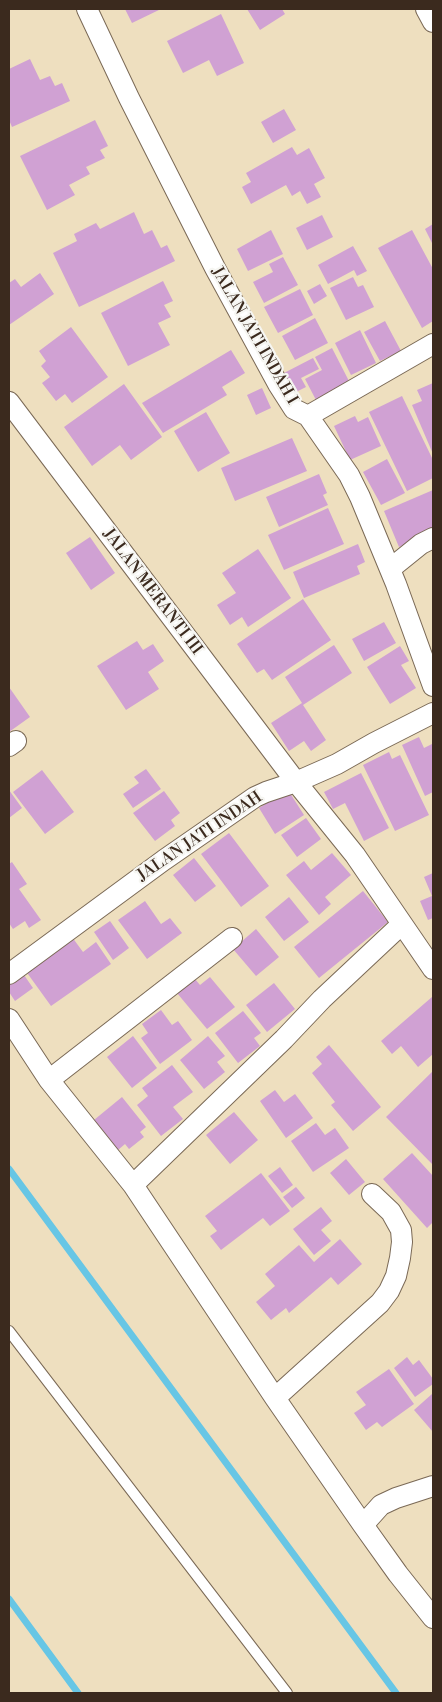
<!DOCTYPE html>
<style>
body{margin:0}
#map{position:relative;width:442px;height:1702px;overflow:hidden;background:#eedfbf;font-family:"Libre Bodoni",serif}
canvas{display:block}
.frame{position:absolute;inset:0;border:10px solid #3b2a1e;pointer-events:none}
</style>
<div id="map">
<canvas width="442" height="1702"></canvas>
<div class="frame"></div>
</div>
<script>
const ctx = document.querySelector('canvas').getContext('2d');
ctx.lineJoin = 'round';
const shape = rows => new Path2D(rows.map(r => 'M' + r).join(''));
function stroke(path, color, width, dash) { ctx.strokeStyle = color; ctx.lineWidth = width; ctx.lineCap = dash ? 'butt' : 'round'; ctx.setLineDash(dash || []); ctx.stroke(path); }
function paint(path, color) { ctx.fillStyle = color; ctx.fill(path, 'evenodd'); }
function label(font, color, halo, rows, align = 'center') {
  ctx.font = font + ' "Libre Bodoni",serif'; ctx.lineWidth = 4.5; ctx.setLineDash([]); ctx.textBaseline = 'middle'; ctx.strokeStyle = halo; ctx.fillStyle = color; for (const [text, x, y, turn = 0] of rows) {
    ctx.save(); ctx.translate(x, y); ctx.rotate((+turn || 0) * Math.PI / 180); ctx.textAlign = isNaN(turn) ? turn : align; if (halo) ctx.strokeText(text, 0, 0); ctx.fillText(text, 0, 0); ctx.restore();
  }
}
stroke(shape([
 [9,1169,396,1693],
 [9,1599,78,1693]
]), '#67c6e5', 7);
paint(shape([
 [125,9,161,9,132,23],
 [247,9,282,9,285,14,260,30],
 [221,14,244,63,217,76,209,60,183,73,167,41],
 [30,59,40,80,50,76,55,86,62,83,70,101,12,127,9,120,9,69],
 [284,109,296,130,273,143,261,122],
 [95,120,108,146,100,150,105,158,86,167,90,174,69,185,75,195,47,210,20,156],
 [292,147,297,155,309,148,325,178,314,184,321,197,307,204,300,191,292,196,286,185,251,204,242,187,251,182,246,173],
 [134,212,144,234,152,230,161,248,167,245,175,261,79,307,53,253,77,241,74,234,96,223,100,229],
 [322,215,333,237,307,250,296,228],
 [433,224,433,245,425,229],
 [271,230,283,254,248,271,237,249],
 [412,230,433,269,433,321,422,328,378,248],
 [353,246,367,271,357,276,354,270,328,284,318,265],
 [283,257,298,285,264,303,253,282,273,272,269,264],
 [40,273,54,294,9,325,9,283,15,279,21,287],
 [353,277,358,287,363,285,374,307,346,320,330,288],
 [163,281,173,301,164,305,171,317,158,323,170,345,128,366,101,313],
 [320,284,327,296,314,304,307,291],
 [300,289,313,315,278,333,264,307],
 [315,318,328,343,295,360,282,336],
 [385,321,401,351,380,361,364,332],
 [71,327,108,377,72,403,65,394,56,401,42,383,50,377,41,366,46,361,39,351],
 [360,330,376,363,351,375,335,343],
 [332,348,350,383,316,400,305,379,322,370,315,357],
 [231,350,245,373,222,387,227,395,163,433,142,403],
 [313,358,319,369,301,378,306,387,294,393,284,373],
 [433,383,433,454,412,405,422,401,417,390],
 [124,384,162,437,131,460,120,445,92,466,64,427],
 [262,388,271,408,256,415,247,395],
 [402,396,433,460,433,478,407,491,369,412],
 [206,412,230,453,198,472,174,431],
 [355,416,358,422,368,417,381,446,350,460,334,426],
 [292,438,307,471,235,501,221,468],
 [387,459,405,493,381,505,363,472],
 [319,474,327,493,323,495,328,505,279,527,266,497],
 [433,490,433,533,399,547,384,511],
 [328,508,344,544,284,570,268,535],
 [90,537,115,573,91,590,66,553],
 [358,544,365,562,357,566,360,574,304,598,293,572],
 [258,549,291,598,248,627,242,617,230,625,217,605,236,593,222,573],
 [303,599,331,640,272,680,264,669,257,673,237,644],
 [384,622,396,643,364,661,352,639],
 [137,641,143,650,153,644,164,661,148,672,159,689,126,710,97,666],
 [334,645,352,673,303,705,326,740,311,751,304,741,289,751,271,723,302,703,285,677],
 [400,646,409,661,401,665,416,688,390,704,367,667],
 [9,687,30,717,9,732],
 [419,737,424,748,432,744,433,748,433,792,425,796,402,745],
 [389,752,392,759,400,755,429,815,395,831,363,765],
 [146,769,161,789,133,808,123,794,139,783,134,777],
 [42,770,74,812,45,834,13,792],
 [361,773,389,828,364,841,345,803,333,809,324,792],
 [9,790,22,808,9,818],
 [288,790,304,815,275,834,259,808],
 [164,791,180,813,171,820,175,826,155,841,133,813],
 [306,818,321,839,297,857,281,835],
 [229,833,269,886,241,907,201,854],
 [332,853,351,875,325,897,331,904,319,915,286,875,304,861,311,870],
 [194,858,216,886,195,902,173,875],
 [12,862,27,884,19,889,41,920,29,928,25,921,13,929,9,923,9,864],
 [433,873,433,918,428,920,420,901,432,896,424,877],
 [363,891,388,922,319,978,294,947],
 [289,897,309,922,284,941,265,917],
 [145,901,161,924,170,918,182,933,147,959,118,920],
 [110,921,129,948,113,960,94,932],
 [256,929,279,957,256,976,233,949],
 [72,937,83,952,96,942,111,964,51,1006,25,970],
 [24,975,33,988,15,1001,9,992,9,985],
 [210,977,235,1007,207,1029,177,993,195,979,200,985],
 [274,983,295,1009,267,1032,246,1005],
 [432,997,433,1054,418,1067,401,1046,392,1054,381,1041],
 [161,1010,172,1025,178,1021,192,1040,160,1064,141,1038,148,1033,142,1024],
 [243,1011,261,1033,254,1038,260,1046,238,1063,215,1033],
 [133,1036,157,1068,132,1088,107,1057],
 [208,1036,225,1056,217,1062,225,1072,204,1089,180,1060],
 [329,1045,381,1107,353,1131,331,1105,335,1102,312,1073,322,1064,316,1057],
 [172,1065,193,1092,173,1107,183,1119,161,1136,137,1105,148,1096,142,1088],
 [433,1071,433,1165,386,1117],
 [275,1090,284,1102,295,1094,313,1118,286,1138,260,1101],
 [122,1097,146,1127,140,1132,144,1137,129,1149,125,1144,118,1150,94,1120],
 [234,1112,258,1140,230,1164,206,1135],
 [316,1123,325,1135,335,1128,349,1148,313,1172,291,1141],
 [412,1153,433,1176,433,1222,427,1228,383,1179],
 [346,1159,365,1182,349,1195,330,1173],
 [280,1167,293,1185,282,1193,268,1176],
 [261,1173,290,1211,270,1226,263,1218,221,1250,210,1236,217,1231,205,1216],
 [296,1187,305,1198,292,1208,283,1197],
 [321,1207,332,1221,321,1230,331,1241,314,1255,293,1229],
 [340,1239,362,1264,338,1285,331,1277,289,1313,286,1308,271,1320,256,1302,275,1286,265,1274,299,1245,314,1262],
 [407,1357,413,1365,419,1360,433,1379,433,1384,415,1397,394,1368],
 [389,1369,414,1404,382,1427,377,1422,366,1430,354,1413,366,1405,356,1392],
 [432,1394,433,1396,433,1432,414,1410]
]), '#d0a1d3');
const service = shape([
 [9,1331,287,1693]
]);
const minor = shape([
 [87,9,129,98,215,268,278,384,294,409,308,416,349,475,360,497,396,584,433,686],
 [426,9,433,22],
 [9,402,296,782,355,855,433,969],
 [308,416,433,344],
 [390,569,421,544,433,538],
 [9,746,16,741],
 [9,974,164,860,255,797,266,792,296,782,337,764,374,743,433,713],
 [9,1019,49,1080,133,1185,275,1398,363,1525,398,1574,433,1618],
 [49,1080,232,938],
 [133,1185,284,1039,322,999,402,924],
 [275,1398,380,1303,389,1291,396,1276,400,1258,402,1242,401,1230,391,1212,372,1194],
 [363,1525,381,1505,396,1498,433,1486]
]);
stroke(service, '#7a6956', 12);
stroke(minor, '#7a6956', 22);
stroke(service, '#fff', 10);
stroke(minor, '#fff', 20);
label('16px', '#3b2a1e', '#f6f6f2', [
 ["JALAN JATI INDAH I",254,336,60],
 ["JALAN MERANTI III",152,592,53],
 ["JALAN JATI INDAH",200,837,-34]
]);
</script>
